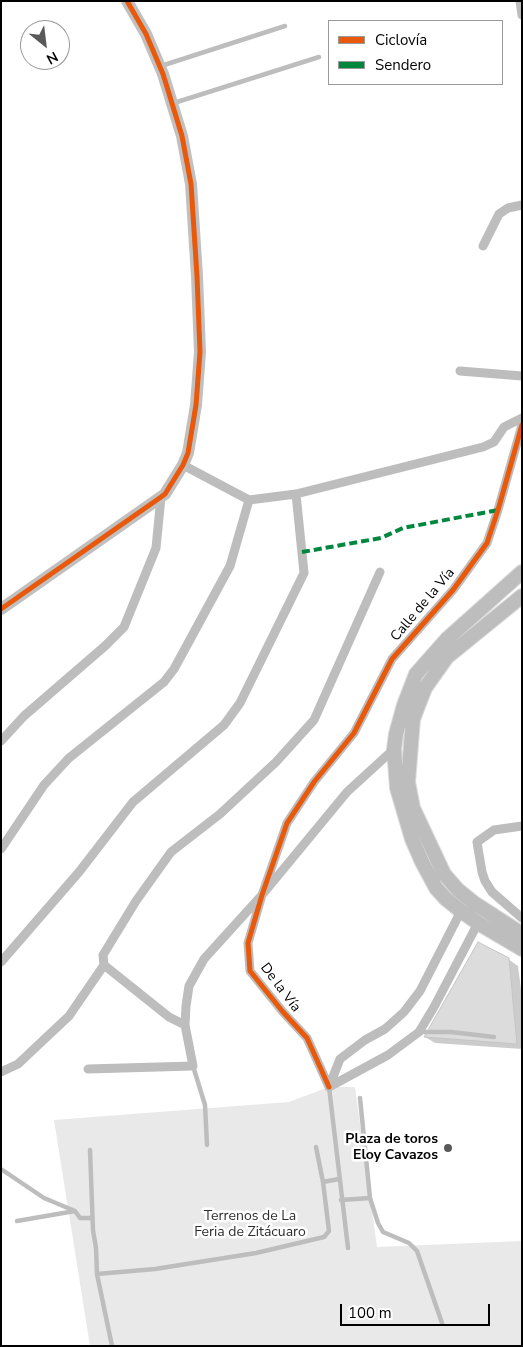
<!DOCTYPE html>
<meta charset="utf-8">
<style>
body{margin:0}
#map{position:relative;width:523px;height:1347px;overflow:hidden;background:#fff;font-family:"Nunito Sans",sans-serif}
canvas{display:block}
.frame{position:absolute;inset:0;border:2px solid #000;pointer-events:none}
.legend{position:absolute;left:328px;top:20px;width:175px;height:65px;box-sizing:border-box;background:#fff;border:1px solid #999;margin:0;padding:6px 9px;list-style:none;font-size:15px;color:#000}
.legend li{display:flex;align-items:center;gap:10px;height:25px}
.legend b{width:25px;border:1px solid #999}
.north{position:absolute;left:20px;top:20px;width:50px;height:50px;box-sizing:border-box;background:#fff;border:1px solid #999;border-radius:50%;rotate:151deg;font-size:14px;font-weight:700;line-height:20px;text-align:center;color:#000}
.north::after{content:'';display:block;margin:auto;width:18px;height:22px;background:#595959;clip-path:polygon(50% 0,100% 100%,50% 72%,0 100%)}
.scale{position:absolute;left:340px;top:1304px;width:150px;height:22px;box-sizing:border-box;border:2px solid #000;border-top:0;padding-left:6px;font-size:15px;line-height:18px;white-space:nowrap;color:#000;-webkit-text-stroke:4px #fff;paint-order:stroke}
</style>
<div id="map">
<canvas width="523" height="1347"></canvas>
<div class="frame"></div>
<ul class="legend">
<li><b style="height:6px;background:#e8590c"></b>Ciclovía</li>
<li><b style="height:6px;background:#00873e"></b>Sendero</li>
</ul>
<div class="north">N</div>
<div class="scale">100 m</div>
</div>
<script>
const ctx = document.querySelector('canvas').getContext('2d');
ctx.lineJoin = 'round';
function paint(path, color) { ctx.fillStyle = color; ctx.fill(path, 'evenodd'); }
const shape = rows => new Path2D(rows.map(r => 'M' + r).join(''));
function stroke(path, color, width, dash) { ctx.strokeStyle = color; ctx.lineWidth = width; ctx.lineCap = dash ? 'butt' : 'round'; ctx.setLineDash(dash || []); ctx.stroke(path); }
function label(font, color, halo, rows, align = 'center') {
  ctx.font = font + ' "Nunito Sans",sans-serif'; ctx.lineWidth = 5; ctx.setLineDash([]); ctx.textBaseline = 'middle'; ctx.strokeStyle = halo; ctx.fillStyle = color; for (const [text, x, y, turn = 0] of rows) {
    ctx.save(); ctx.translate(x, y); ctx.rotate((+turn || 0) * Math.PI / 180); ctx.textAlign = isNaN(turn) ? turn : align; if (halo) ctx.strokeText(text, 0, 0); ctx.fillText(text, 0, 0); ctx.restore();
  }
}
paint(shape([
 [329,1087,355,1087,377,1247,522,1241,522,1346,90,1346,54,1120,289,1102]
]), '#e9e9e9');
paint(shape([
 [508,959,518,966,522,997,522,1049,435,1043,425,1037]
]), '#0003');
const building = shape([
 [478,942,509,958,517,1044,424,1037,478,942]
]);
paint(building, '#dcdcdc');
stroke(building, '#c4c4c4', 1);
const primary = shape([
 [522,572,447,639,416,674,404,705,396,734,394,749,397,788,412,839,422,862,436,888,446,899,461,911,478,923,522,949],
 [522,596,447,657,425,688,413,719,408,782,413,808,444,874,458,890,474,903,522,934]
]);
stroke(primary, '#dbdbdb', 16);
stroke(shape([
 [161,66,285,26],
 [174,103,319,57],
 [421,1032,451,1032,494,1037],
 [193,1066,205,1105,207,1145],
 [329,1087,348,1248],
 [360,1098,370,1198,378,1223,383,1232,409,1243,417,1251,442,1323],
 [90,1150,93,1230,96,1248,97,1274,155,1269,256,1253,324,1237,329,1231,323,1182,316,1147],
 [1,1169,44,1198,75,1211],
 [323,1182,339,1179],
 [341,1200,370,1198],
 [17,1221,75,1211,80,1218,92,1218],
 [97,1274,112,1346]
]), '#bdbdbd', 4.5);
stroke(shape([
 [520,1,522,15],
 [483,246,499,214,508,208,522,205],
 [460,371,522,376],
 [183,465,249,500,296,494,483,447,494,442,504,427,522,418],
 [1,741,24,716,105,646,124,627,156,548,161,497],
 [522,826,494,830,477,842,482,872,485,881,492,892,522,918],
 [1,849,44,785,69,758,164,682,174,669,230,566,249,500],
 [1,962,79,872,133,802,224,725,240,703,304,573,296,494],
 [104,965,169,1017,185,1025],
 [88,1069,193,1066,185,1025,186,1006,189,986,204,959,262,895,347,792,394,749],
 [1,1072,18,1064,69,1016,104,965,103,955,136,901,171,852,220,814,276,762,314,720,380,572],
 [329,1087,307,1038,283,1012,250,971,248,943,262,895,287,823,314,782,354,733,392,659,453,590,487,543,498,510,522,425],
 [329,1087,388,1055,419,1032,434,1007,478,923],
 [329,1087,340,1059,365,1040,385,1029,404,1012,420,991,461,911]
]), '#bdbdbd', 9);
stroke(shape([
 [1,609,161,497,165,494,183,465,188,453,196,405,200,352,197,276,191,184,182,136,163,74,146,34,127,1]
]), '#c0c0c0', 12);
stroke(primary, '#bdbdbd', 14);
stroke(shape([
 [302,552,381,538,403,528,498,510]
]), '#00873e', 4, [8, 4]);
stroke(shape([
 [1,609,161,497,165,494,183,465,188,453,196,405,200,352,197,276,191,184,182,136,163,74,146,34,127,1],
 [329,1087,307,1038,283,1012,250,971,248,943,262,895,287,823,314,782,354,733,392,659,453,590,487,543,498,510,522,425]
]), '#e8590c', 5);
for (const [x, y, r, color] of [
 [448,1148,5,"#595959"]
]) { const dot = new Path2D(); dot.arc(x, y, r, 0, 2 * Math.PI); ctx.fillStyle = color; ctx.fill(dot); stroke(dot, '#fff', 2); }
label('14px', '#000', '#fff', [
 ["Calle de la Vía",423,605,-50],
 ["De la Vía",280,988,53]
]);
label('bold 14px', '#000', '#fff', [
 ["Plaza de toros",438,1140],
 ["Eloy Cavazos",438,1156]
], 'right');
label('14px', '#2e2e2e', '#fff', [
 ["Terrenos de La",250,1217],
 ["Feria de Zitácuaro",250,1233]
]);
</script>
